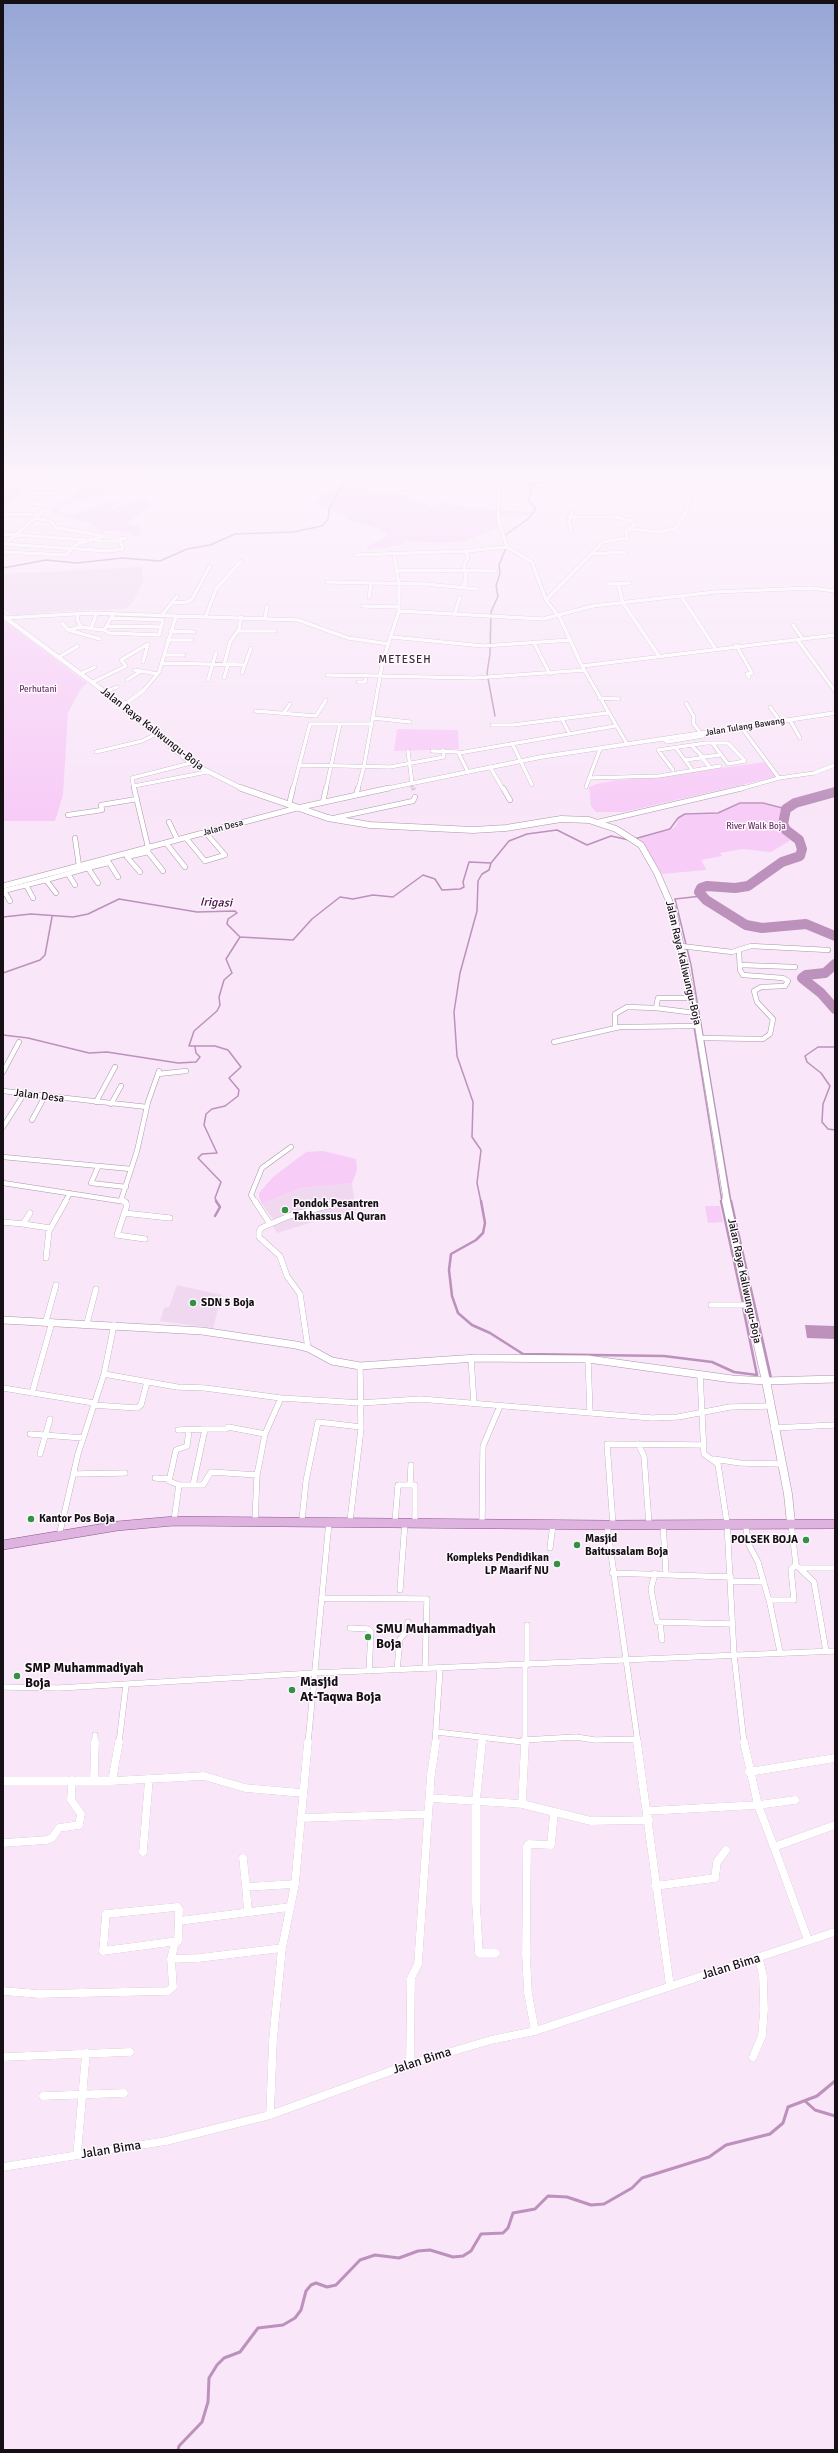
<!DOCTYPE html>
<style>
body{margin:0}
#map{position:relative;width:838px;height:2453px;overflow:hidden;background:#f9e6f9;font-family:Signika,sans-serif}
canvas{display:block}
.frame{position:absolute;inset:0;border:4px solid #161016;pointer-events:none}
</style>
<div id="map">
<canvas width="838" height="2453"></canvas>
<div class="frame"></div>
</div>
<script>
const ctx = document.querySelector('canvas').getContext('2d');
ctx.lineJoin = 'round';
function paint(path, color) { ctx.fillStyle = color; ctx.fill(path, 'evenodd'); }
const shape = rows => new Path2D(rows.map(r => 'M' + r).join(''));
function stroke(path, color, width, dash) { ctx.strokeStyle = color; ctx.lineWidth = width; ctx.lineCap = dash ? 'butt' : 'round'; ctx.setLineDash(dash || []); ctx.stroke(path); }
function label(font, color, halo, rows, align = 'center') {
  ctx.font = font + ' Signika,sans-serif'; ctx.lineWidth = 3; ctx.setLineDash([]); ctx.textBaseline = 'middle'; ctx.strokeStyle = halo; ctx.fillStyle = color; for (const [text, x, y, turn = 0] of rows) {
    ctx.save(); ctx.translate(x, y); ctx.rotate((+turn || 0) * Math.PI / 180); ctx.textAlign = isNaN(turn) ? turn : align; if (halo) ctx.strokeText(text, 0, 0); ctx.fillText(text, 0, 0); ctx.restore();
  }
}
paint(shape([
 [142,567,143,582,133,602,125,609,64,611,14,616,3,609,3,574],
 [352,1183,356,1214,333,1216,277,1233,272,1225,273,1219,262,1204,300,1188],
 [177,1285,222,1295,213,1328,160,1321,164,1308,169,1307]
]), '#f1d8f1');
paint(shape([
 [3,473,139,473,149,484,122,481,115,483,113,488,105,493,57,508,62,514,71,515,119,500,109,510,145,498,151,504,127,524,139,526,141,536,134,537,131,534,115,530,102,532,91,523,53,514,50,511,52,506,67,501,82,488,80,486,71,485,73,479,60,478,54,474,45,476,34,484,26,486,3,512],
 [354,482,366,482,355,485,355,488,368,488,370,493,403,494,409,497,411,501,427,503,427,507,447,503,468,508,531,512,527,516,516,515,498,518,498,528,465,541,439,543,404,540,402,545,368,550,366,547,386,537,387,533,381,531,380,529,348,520,343,514,317,507,317,500,324,492],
 [3,620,87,683,80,690,68,713,63,795,55,821,3,821],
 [397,729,458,730,459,749,394,751],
 [765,762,776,777,624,812,596,812,591,806,589,787,597,784,616,780,649,778],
 [748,803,763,804,783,809,779,819,780,831,791,840,771,852,742,849,720,853,722,856,701,860,706,869,705,870,662,874,639,838,671,830,676,826,679,818,686,815,718,814,740,804],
 [323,1151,356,1159,357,1170,352,1183,300,1188,262,1204,259,1197,259,1193,273,1177,306,1152],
 [705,1206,720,1206,723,1222,708,1223]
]), '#f7ccf7');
paint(shape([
 [805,1325,835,1326,835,1339,807,1338]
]), '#bc91bc');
stroke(shape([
 [795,473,816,478,835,479],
 [504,536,528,519,536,509,529,501,531,489,527,486,549,480,550,476,557,476,555,473],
 [3,568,46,560,77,563,122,558,160,561,187,549,210,545,235,534,293,532,322,526,328,519,329,509,350,473],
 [495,716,487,673,490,654,491,612,498,596,496,586,500,573,499,565,506,548],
 [634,839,670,829,678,818,685,814,718,813,740,803,763,803,786,809],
 [702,896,675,899,691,965,731,1202],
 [669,907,671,916],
 [3,917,31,914,73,917,88,914,119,899,197,912,235,911,237,913,228,919,227,924,240,937],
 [240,937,293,940,312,919,340,897,353,899,373,895,393,897,423,875,435,879,442,890,460,889,464,887,463,882,469,862,491,863,509,841,527,834,557,830,587,845,611,836,629,840],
 [3,973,40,960,45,955,52,917],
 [692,1014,722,1202],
 [3,1035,28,1038,89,1053,107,1052,178,1063,196,1062,200,1057,196,1053,195,1047],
 [835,1047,818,1047,805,1056,807,1062,821,1073,830,1086,823,1104,822,1122,828,1129,835,1130],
 [217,1202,215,1198,221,1182,198,1158,202,1154,217,1153,204,1125,206,1114,212,1109,225,1106,238,1096,239,1090,229,1078,241,1067,228,1050,215,1046,189,1046,194,1031,217,1011,220,1005,219,997,224,980,232,973,226,959,240,937],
 [481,1202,477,1183,481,1150,472,1137,473,1102,457,1056,454,1012,460,973,477,911,478,881,482,874,489,870,491,863]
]), '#bc91bc', 1.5);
stroke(shape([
 [481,1201,485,1223,483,1233,476,1240,451,1254,449,1270,452,1296,458,1313,472,1325,490,1333,523,1354,664,1356,712,1362,734,1372,757,1375,743,1307],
 [721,1201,743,1303],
 [731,1201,771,1378],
 [215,1216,220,1207,216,1201]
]), '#bc91bc', 2.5);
stroke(shape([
 [805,2101,815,2110,835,2116],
 [178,2450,179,2446,202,2422,208,2402,209,2378,217,2365,224,2358,240,2352,258,2328,283,2325,295,2318,301,2310,306,2291,311,2285,316,2283,327,2287,336,2285,360,2260,375,2255,399,2258,418,2251,430,2250,453,2257,463,2256,471,2251,481,2234,503,2233,508,2228,513,2213,535,2209,548,2196,567,2197,591,2205,604,2204,632,2188,642,2178,709,2157,726,2145,770,2134,783,2123,788,2107,817,2096,835,2081]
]), '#bc91bc', 3);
stroke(shape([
 [835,792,795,803,786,809,783,824,786,830,799,840,802,849,800,856,782,862,748,886,735,888,707,886,701,888,699,892,706,900,746,925,762,928,806,924,835,936],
 [835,964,825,973,806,975,802,978,821,993,835,1009]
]), '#bc91bc', 10);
stroke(shape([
 [411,784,413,789]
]), '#d7c6d7', 3.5, [3.5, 1.5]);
stroke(shape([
 [413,788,414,790]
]), '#d7c6d7', 4.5, [4.5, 2]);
const minorFar3 = shape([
 [31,493,56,494],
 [29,503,48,505],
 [3,514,39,515],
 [632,529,658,532,675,529,686,512,692,493,692,483],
 [571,531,569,521,572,512],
 [3,534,86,540],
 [96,541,121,541],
 [3,544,108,551,123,549,120,539,126,538],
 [5,544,39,515,57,491],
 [507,547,532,562,546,600,560,618,582,666,627,744],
 [3,552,66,555,77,544,105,536,57,528,50,521,35,518],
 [592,554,626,552],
 [355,555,466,551,507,547,499,522,498,486,511,473],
 [397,570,496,571],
 [327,582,425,584,477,589],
 [608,584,630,583],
 [618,584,623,603,659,656],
 [463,587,466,580,464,565,468,558,466,551],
 [681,596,715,648],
 [369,597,371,584],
 [546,600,603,542,627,538,626,532,635,525,631,521,615,517,569,517],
 [172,603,187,602,192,599,210,566],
 [363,606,399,607],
 [399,611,543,619,593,606,715,592,811,588,835,591],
 [455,613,460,597],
 [78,615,77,619,81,627,101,630,105,629,112,616],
 [162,615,177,596],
 [206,616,216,589,241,561],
 [6,618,90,613,176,616],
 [265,618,267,606],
 [62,623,68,630],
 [793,625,802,638],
 [107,626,161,627],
 [81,627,68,630,100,639],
 [91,628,96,615],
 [104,630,109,633,159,635,163,620,110,618],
 [170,631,194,632],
 [238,631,275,631],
 [392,637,483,646,570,640],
 [797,639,835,691],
 [167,640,192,640],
 [534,643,550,674],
 [736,645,752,673,747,674,749,677],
 [164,655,184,655],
 [59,657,78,646],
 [162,663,244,665],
 [224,665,230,642,239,629,241,617],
 [582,666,835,635],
 [141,671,157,674],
 [242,673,251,648],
 [80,674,95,667],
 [327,675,475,678,585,670],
 [224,678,228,665],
 [127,680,141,671,134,670],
 [208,680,216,653],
 [93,682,126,666,121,660,148,644,143,662],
 [358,682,365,682,366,676],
 [105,692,117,687],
 [599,698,619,699],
 [119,704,128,702,144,690,159,672,176,616,298,620,348,638,389,644],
 [770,707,780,721],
 [255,711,316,716,326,700],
 [283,714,290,704],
 [373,718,410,722],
 [562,719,569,733],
 [790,720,800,738],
 [310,724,372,724],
 [492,725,513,725,607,713],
 [741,727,779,778],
 [664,739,667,742,703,736,693,723,694,717,686,703],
 [512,743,532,785],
 [691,745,704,758,700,758,701,756],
 [676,748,691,768],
 [408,751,412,783],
 [432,751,458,752,468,772],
 [96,752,142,741,156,734],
 [459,753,615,726],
 [704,757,720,755],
 [703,759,709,766],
 [685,760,700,758],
 [300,765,390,767,444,757,443,750],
 [490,767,503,789],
 [673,770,658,750,706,743,728,743,745,761,728,764,713,744],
 [589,778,659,776,720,766],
 [134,786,207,772],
 [586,787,600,749],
 [134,789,132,778,191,763],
 [293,789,310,724],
 [326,789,340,724],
 [358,789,364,766,383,660,399,611,399,585,394,554],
 [740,789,779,778,814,773,835,765]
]);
const minorFar2 = shape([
 [134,788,148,847],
 [503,788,510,800],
 [356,795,358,788],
 [323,802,326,788],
 [289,805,293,788],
 [68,815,102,810,101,805,137,799],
 [334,818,413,801,415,797],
 [169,822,177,839],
 [598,822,743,788],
 [75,838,79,866],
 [186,838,205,861,225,855,205,832],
 [166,843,185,867],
 [148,852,163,871],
 [108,861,118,877],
 [140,872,127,857,148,852,149,846],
 [68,874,75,885],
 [98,883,88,868,108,863],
 [26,885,33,898],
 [3,891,46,880],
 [4,891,10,901],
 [56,893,46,880,88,868],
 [681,946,732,952,751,946,828,950],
 [740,965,795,967],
 [656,1008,695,1013],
 [615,1027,615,1014,627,1007,656,1008,658,998,692,998],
 [700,1038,763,1039,770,1034,773,1019,757,1002,754,991,761,987,785,986,788,981,783,978,743,975,740,970,739,951],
 [554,1042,620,1027,698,1026],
 [3,1072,19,1042],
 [158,1074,186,1071],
 [3,1091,147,1107],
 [96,1102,115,1067],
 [111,1104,121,1086],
 [32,1120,45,1096],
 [3,1127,24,1094],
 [3,1157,131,1169],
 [98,1167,91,1183,126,1187],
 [3,1183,126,1202],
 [121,1200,137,1151,148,1102,159,1071],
 [65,1202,70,1193],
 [255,1202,251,1195,262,1168,291,1147]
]);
const minorFar1 = shape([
 [124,1201,127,1205,117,1235,145,1239],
 [255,1201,270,1224],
 [30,1213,23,1224,50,1228],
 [124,1213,170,1218],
 [3,1222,23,1224],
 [46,1258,49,1231,66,1201],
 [711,1305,749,1305],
 [46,1321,56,1285],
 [87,1323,96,1289],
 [308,1348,300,1294,287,1276,280,1256,259,1237,259,1232,261,1228,289,1216,331,1205],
 [471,1358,474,1404],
 [588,1359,590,1412],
 [104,1374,177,1387,205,1388,281,1398,361,1403,420,1399,652,1418,678,1417,730,1407,769,1406],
 [700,1374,704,1454,718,1464,727,1523,734,1655,744,1743],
 [3,1388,94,1403],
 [32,1393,52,1322],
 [93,1405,137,1408,141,1405,147,1382],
 [773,1428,835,1425],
 [178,1430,205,1429],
 [189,1430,187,1446,176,1450,169,1481,179,1485,203,1485,211,1472,257,1475],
 [30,1434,83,1438],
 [638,1444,644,1456,649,1524],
 [40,1454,50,1419],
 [714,1459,740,1463,781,1464],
 [74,1474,125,1473],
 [155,1478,169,1479],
 [193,1485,205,1429,226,1429,228,1427,265,1434],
 [410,1485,411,1465],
 [302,1520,306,1481,318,1422,361,1427],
 [174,1521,179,1485],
 [255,1521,257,1475,265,1434,281,1398],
 [350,1521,361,1429,360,1366],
 [395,1522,398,1485,415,1485,415,1523],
 [745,1523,749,1545,758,1562,770,1604,780,1652],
 [791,1523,796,1565,814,1582,826,1651],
 [482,1524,483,1446,500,1406],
 [663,1524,666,1573],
 [607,1525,638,1743],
 [613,1525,607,1444,704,1445],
 [59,1536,78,1454,104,1374,114,1325],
 [550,1548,553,1524],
 [801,1568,835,1568],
 [612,1573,731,1577],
 [655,1573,651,1589,657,1622,733,1624],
 [731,1581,764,1582],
 [400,1590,405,1522],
 [321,1598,427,1599,425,1669],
 [769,1600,794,1600,791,1569,796,1565],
 [660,1623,662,1640],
 [527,1625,527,1665],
 [350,1628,368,1629,371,1632,369,1671],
 [397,1670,400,1639,407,1631,408,1622],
 [3,1687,59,1688,314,1673,835,1651],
 [437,1732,523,1742],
 [523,1740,576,1737,595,1740,637,1739],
 [95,1743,95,1735],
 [119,1743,126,1685],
 [308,1743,329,1522],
 [435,1743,440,1669],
 [481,1743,482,1737],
 [525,1743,525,1665]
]);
const minor = shape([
 [482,1742,476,1800,476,1903,479,1953,496,1953],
 [637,1742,670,1986],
 [749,1772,835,1758],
 [94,1780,95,1742],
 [3,1781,112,1781,204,1776,245,1788,302,1793],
 [112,1781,119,1742],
 [430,1798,522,1804,591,1821,649,1820],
 [522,1804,525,1742],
 [647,1811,758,1805,744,1742],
 [301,1818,428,1814],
 [3,1843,47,1840,52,1838,59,1828,79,1825,81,1814,71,1800,72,1780],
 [774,1847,758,1805,795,1800],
 [143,1852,149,1779],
 [243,1858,246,1887,295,1884],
 [655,1886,715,1878,717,1862,726,1850],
 [246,1887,248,1912],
 [177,1907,179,1909,178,1941,103,1951,106,1914,177,1907],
 [179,1921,290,1907],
 [808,1940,774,1847,835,1825],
 [171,1959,175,1942],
 [3,1991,39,1994,168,1991,173,1987,171,1959,199,1958,282,1948],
 [535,2031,528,1993,526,1955,527,1846,529,1844,551,1845,554,1813],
 [3,2057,130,2052],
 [753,2057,762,2036,764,2010,763,1976,759,1959],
 [410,2064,411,1978,418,1964,431,1774,436,1742],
 [43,2096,124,2093],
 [270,2115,273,2040,282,1948,295,1884,308,1742],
 [77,2155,86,2053],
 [3,2167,166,2141,270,2115,410,2064,491,2040,535,2031,835,1932]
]);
const tertiaryFar2 = shape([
 [384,789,541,757,835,713]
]);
const tertiaryFar1 = shape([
 [3,886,297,808,389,788]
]);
const tertiary = shape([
 [3,1320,202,1331,296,1345,308,1348,332,1361,360,1366,476,1358,588,1359,732,1379,766,1381,835,1379]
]);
const secondaryFar2 = shape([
 [3,616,105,692,191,763,243,789]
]);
const secondaryFar1 = shape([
 [241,788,328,818,370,825,473,830,506,828,561,819,589,820,616,829,641,845,657,873,673,910,698,1026,727,1202]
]);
const secondary = shape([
 [726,1201,766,1381,788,1494,791,1523]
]);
const primary = shape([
 [3,1545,117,1526,174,1521,607,1525,835,1524]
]);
stroke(minorFar3, '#a897a8', 4);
stroke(minorFar2, '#a897a8', 5.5);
stroke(minorFar1, '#a897a8', 6);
stroke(minor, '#a897a8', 8);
stroke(tertiaryFar2, '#a897a8', 4.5);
stroke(tertiaryFar1, '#a897a8', 6);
stroke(tertiary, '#a897a8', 8);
stroke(secondaryFar2, '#a897a8', 5);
stroke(secondaryFar1, '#a897a8', 7);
stroke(secondary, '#a897a8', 9);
stroke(primary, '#8b598c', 10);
stroke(minorFar3, '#fff', 3.5);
stroke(minorFar2, '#fff', 4.5);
stroke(minorFar1, '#fff', 5.5);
stroke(minor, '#fff', 8);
stroke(tertiaryFar2, '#fff', 4);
stroke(tertiaryFar1, '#fff', 5);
stroke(tertiary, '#fff', 7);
stroke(secondaryFar2, '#fff', 4.5);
stroke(secondaryFar1, '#fff', 6);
stroke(secondary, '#fff', 8);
stroke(primary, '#dfb3e0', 9);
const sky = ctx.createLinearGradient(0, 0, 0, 817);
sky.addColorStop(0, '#96a6d6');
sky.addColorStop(0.58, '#fcf4fc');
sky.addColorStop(1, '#fcf4fc00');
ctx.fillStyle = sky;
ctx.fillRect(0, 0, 838, 817);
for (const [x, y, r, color] of [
 [285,1210,4,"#349143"],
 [193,1303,4,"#349143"],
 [31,1519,4,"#349143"],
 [806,1540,4,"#349143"],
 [577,1545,4,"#349143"],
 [557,1564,4,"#349143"],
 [368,1637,4,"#349143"],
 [17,1676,4,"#349143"],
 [292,1690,4,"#349143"]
]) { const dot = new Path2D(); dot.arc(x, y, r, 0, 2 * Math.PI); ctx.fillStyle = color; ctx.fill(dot); stroke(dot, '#fdf9fd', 1.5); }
label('9px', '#6b356d', '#fdf9fd', [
 ["Perhutani",38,690],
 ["River Walk Boja",756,827]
]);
label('9px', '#161016', '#fdf9fd', [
 ["Jalan Tulang Bawang",745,727,-9],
 ["Jalan Desa",223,828,-15]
]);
ctx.letterSpacing = '1px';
label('11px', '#372937', '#fdf9fd', [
 ["METESEH",405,660]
]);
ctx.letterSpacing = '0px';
label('11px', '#161016', '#fdf9fd', [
 ["Jalan Raya Kaliwungu-Boja",152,729,38],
 ["Jalan Raya Kaliwungu-Boja",683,963,77],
 ["Jalan Desa",39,1096,7],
 ["Jalan Raya Kaliwungu-Boja",744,1281,78]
]);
label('bold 11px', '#161016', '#fdf9fd', [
 ["Pondok Pesantren",293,1204],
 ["Takhassus Al Quran",293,1217],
 ["SDN 5 Boja",201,1303],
 ["Kantor Pos Boja",39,1519],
 ["Masjid",585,1539],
 ["Baitussalam Boja",585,1552],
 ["POLSEK BOJA",798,1540,"right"],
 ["Kompleks Pendidikan",549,1558,"right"],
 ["LP Maarif NU",549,1571,"right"]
], 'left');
label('italic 12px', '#440f46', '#fdf9fd', [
 ["Irigasi",216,903,2]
]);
label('bold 13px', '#161016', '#fdf9fd', [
 ["SMU Muhammadiyah",376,1630],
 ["Boja",376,1645],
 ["SMP Muhammadiyah",25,1669],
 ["Boja",25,1684],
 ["Masjid",300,1683],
 ["At-Taqwa Boja",300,1698]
], 'left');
label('13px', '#161016', '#fdf9fd', [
 ["Jalan Bima",731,1967,-17],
 ["Jalan Bima",422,2061,-18],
 ["Jalan Bima",111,2150,-9]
]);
</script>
